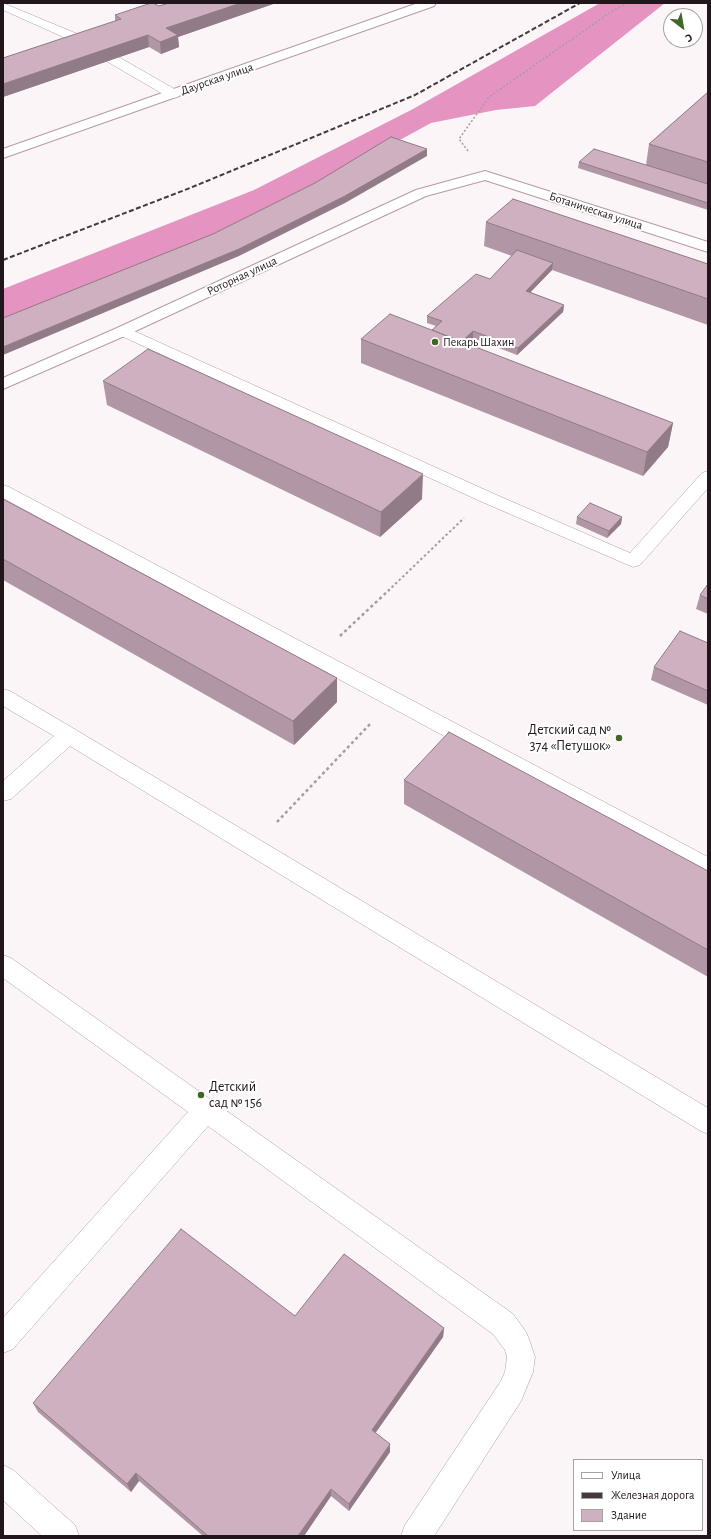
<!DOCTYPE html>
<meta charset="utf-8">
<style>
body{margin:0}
#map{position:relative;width:711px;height:1539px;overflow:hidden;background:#fbf5f8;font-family:"Alegreya Sans",sans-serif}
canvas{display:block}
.frame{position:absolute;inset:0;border:4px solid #21161c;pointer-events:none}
.legend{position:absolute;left:573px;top:1459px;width:130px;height:72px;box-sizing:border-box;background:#fff;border:1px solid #a6a2a4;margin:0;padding:5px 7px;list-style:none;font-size:12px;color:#21161c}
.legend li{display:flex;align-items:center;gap:8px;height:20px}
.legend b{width:20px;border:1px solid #a6a2a4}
.north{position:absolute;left:663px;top:8px;width:40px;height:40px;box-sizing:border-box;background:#fff;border:1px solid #a6a2a4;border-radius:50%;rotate:149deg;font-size:11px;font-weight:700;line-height:16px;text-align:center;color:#21161c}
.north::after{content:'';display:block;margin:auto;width:14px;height:18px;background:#3e6824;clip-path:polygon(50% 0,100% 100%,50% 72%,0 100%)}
</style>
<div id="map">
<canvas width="711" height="1539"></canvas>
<div class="frame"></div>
<ul class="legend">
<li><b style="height:5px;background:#fff"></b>Улица</li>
<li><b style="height:5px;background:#43393e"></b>Железная дорога</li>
<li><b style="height:11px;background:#ceb0c0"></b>Здание</li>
</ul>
<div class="north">С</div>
</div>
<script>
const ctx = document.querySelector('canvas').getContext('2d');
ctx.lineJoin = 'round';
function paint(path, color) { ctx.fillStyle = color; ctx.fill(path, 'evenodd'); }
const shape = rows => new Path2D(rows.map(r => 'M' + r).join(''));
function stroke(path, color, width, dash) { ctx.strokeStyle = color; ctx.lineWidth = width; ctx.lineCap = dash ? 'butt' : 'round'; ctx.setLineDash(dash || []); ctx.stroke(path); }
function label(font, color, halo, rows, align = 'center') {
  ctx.font = font + ' "Alegreya Sans",sans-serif'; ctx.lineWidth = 4; ctx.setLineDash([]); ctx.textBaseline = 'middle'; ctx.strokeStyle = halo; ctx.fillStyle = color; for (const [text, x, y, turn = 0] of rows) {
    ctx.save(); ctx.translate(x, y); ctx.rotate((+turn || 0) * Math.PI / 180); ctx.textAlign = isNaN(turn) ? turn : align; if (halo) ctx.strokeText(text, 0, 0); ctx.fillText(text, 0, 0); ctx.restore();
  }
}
paint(shape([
 [600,3,665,3,535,106,496,110,431,123,214,241,3,325,3,289,254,190,413,109]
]), '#e593c1');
const lane = shape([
 [3,3,80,35,178,91,179,94,178,97,173,98,168,97,72,41,3,10,3,3],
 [123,326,492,493,630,553,702,473,708,471,708,488,640,565,633,567,480,501,117,334,115,331,117,328,123,326],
 [3,485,9,487,708,857,708,877,700,874,3,498,3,485],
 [3,689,10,691,76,730,708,1108,708,1134,699,1130,70,746,11,799,3,801,3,781,54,736,3,706,3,689],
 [3,955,11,958,513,1314,526,1332,530,1342,535,1357,533,1372,521,1401,434,1536,401,1536,405,1525,501,1381,505,1372,507,1357,505,1350,493,1334,208,1126,13,1349,3,1353,3,1318,188,1112,3,978,3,955],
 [3,1465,13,1470,75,1525,79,1536,42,1536,3,1500,3,1465]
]);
const street = shape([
 [485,171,708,242,708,252,485,180,426,196,129,334,3,389,3,378,117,328,416,190,485,171]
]);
const secondary = shape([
 [418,3,436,3,434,6,3,158,3,149,418,3]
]);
stroke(lane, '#b699a8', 1);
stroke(street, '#b699a8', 2);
stroke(secondary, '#b699a8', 2);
stroke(shape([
 [468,151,459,139,489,97,611,12,627,3]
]), '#a59da1', 1.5, [2, 2]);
stroke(shape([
 [388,591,464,518]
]), '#a59da1', 2, [2.5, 2.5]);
stroke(shape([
 [340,636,389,590],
 [277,822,371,723]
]), '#a59da1', 2.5, [3, 3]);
paint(lane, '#fff');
paint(street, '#fff');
paint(secondary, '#fff');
stroke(shape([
 [3,260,190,188,415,95,580,3]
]), '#43393e', 2, [5, 2.5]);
paint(shape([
 [169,3,276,3,178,37,179,47,161,54,149,47,3,97,3,58,115,21,115,15,159,6],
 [708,92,708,210,578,168,579,162,646,165,649,144],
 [486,222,708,264,708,325,552,270,530,292,564,305,563,312,517,355,473,338,466,344,673,423,668,447,643,476,361,363,361,339,432,330,436,326,427,323,427,316,490,279,512,256,484,246],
 [103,381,422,499,380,537,107,405],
 [3,499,337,678,337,702,294,745,3,580],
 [577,517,622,517,621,524,607,538,576,524],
 [708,584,708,614,696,609,700,595],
 [708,643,708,705,651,680,654,667],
 [404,780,708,871,708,977,404,804],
 [295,1316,444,1328,443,1337,375,1433,390,1452,349,1511,331,1496,304,1536,203,1536,139,1481,131,1492,38,1412,33,1403]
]), '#b197a5');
paint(shape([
 [241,3,276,3,178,37,179,47,161,54,160,42,166,28],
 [148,35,149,47,3,97,3,84],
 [427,149,427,156,345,203,239,256,3,355,3,347],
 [553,263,552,270,525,298,526,291],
 [564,305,563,312,517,355,518,348],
 [473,331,473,338,447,361,448,354],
 [673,423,668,447,643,476,647,452],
 [423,474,422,499,380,537,381,512],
 [622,517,621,524,607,538,609,531],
 [337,678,337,702,294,745,293,721],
 [444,1328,443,1337,372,1438,372,1430],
 [390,1444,390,1452,349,1511,349,1504],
 [136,1473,139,1481,131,1492,127,1484],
 [331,1489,331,1496,304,1536,298,1536]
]), '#907b86');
const building = shape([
 [151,3,153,3,159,6,169,3,241,3,166,28,178,35,160,42,148,35,3,84,3,58,121,19,115,15,151,3],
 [708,92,708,162,649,144,708,92],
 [391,137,427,149,345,196,239,249,3,347,3,318,213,234,315,183,391,137],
 [594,149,708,184,708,203,579,162,594,149],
 [513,199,708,264,708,299,486,222,513,199],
 [517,250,553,263,526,291,564,305,518,348,473,331,461,342,432,330,442,321,427,316,476,274,490,279,517,250],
 [390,314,673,423,647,452,361,339,390,314],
 [148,349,423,474,381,512,103,381,148,349],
 [3,499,337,678,293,721,3,559,3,499],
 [590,503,622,517,609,531,577,517,590,503],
 [708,584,708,599,700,595,708,584],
 [680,631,708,643,708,691,654,667,680,631],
 [449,732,708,871,708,950,404,780,449,732],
 [181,1229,295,1316,344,1254,444,1328,372,1430,390,1444,349,1504,331,1489,298,1536,208,1536,136,1473,127,1484,33,1403,181,1229]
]);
paint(building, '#ceb0c0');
stroke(building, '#907b86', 1);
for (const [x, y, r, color] of [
 [435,342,4,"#3e6824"],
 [619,738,4,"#3e6824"],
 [201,1095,4,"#3e6824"]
]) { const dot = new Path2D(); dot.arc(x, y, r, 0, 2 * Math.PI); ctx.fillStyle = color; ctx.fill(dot); stroke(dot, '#fff', 1.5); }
label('12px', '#21161c', '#fff', [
 ["Даурская улица",217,79,-19],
 ["Ботаническая улица",596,211,18],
 ["Роторная улица",242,276,-25]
]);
label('12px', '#21161c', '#fff', [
 ["Пекарь Шахин",443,342]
], 'left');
label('14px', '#21161c', '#fff', [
 ["Детский сад №",611,730],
 ["374 «Петушок»",611,746],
 ["Детский",209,1087,"left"],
 ["сад № 156",209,1103,"left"]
], 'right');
</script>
